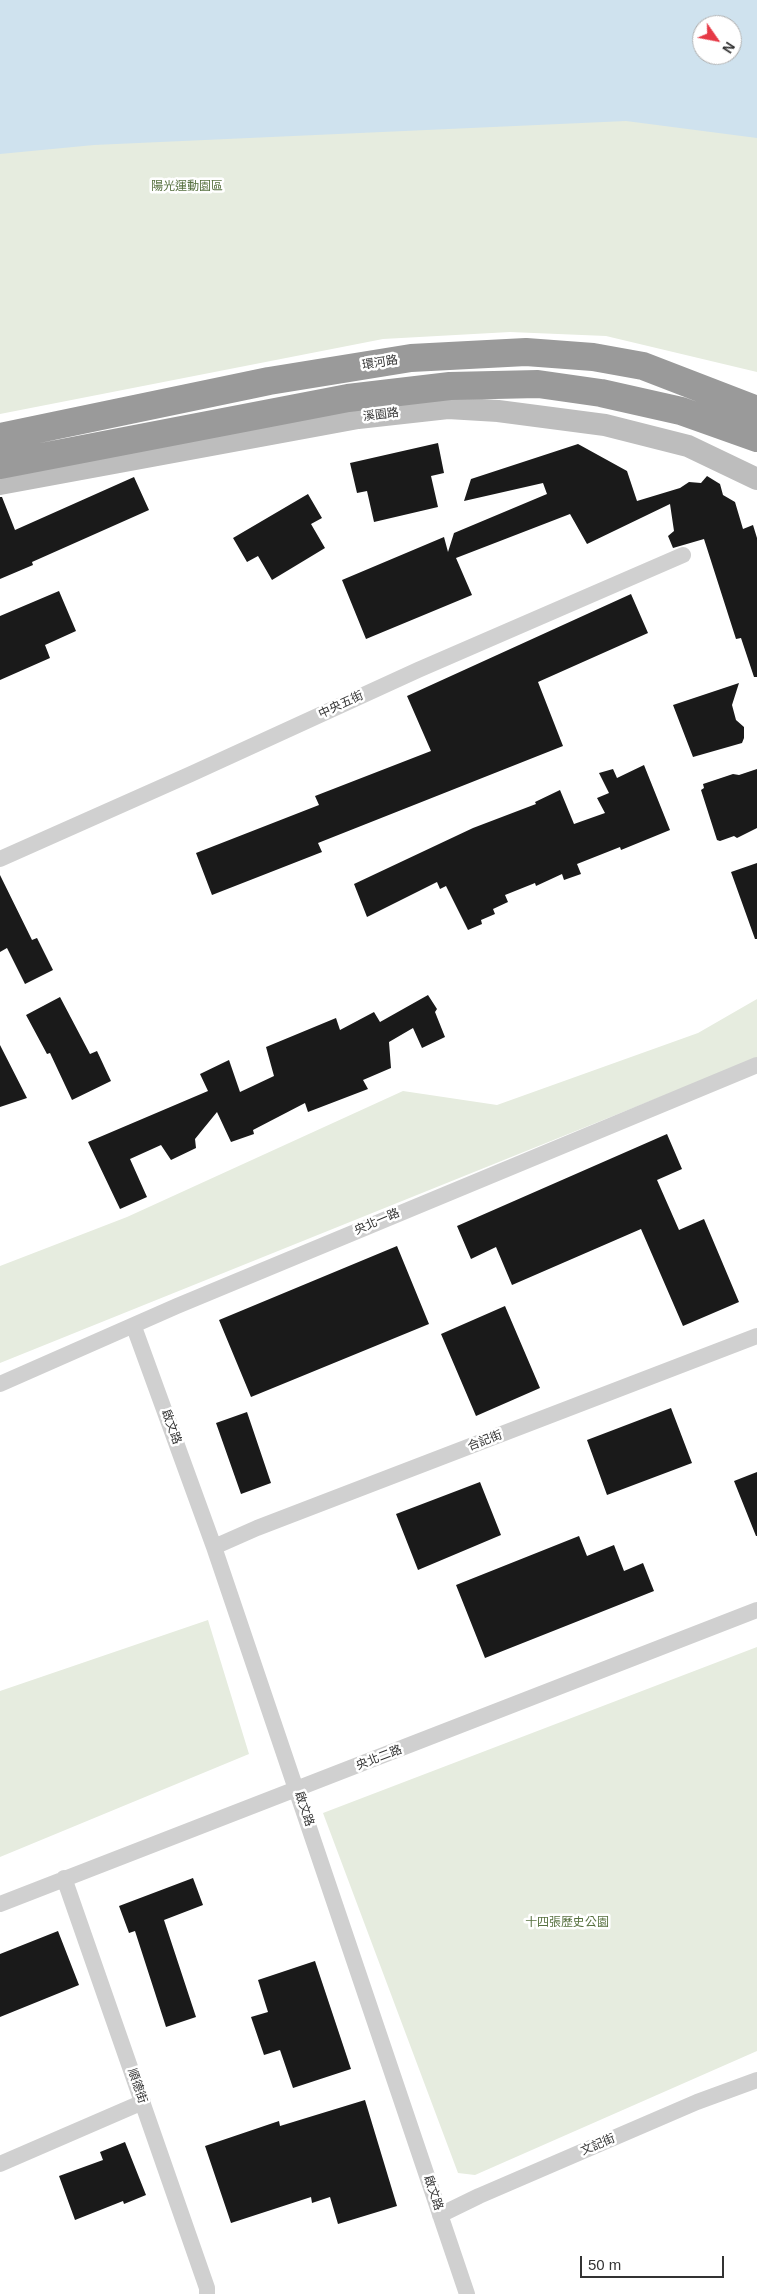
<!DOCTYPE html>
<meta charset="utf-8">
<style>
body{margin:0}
#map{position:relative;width:757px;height:2294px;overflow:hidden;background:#fff;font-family:Helvetica,sans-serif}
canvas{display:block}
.north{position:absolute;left:692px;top:15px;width:50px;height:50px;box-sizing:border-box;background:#fff;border:1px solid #adadad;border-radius:50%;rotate:123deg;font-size:14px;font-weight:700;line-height:20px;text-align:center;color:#333}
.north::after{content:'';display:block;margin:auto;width:18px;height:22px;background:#e63946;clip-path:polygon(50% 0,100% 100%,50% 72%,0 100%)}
.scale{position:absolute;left:580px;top:2256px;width:144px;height:22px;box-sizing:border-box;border:2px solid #333;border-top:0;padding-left:6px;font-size:15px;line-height:18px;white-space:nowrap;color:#333;-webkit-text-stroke:4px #fff;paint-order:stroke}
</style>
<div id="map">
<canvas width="757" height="2294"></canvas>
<div class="north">N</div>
<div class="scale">50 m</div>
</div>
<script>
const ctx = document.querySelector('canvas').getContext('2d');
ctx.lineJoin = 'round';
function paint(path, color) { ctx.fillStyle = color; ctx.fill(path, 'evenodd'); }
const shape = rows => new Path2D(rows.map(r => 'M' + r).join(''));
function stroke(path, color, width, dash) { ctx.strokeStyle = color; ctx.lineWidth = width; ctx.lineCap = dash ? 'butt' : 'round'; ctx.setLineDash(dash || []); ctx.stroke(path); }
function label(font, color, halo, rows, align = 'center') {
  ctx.font = font + ' Helvetica,"Noto Sans TC",sans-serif'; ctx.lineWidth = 5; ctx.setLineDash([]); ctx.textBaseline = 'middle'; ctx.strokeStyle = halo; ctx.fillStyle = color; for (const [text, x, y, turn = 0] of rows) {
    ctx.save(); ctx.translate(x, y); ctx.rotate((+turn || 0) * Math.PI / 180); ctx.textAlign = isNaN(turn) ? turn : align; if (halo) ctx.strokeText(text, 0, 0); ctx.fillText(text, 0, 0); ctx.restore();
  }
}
paint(shape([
 [0,0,757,0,757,372,606,336,510,332,383,339,0,414],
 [702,25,732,25,732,55,702,55],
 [757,999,757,1058,0,1363,0,1266,127,1217,403,1091,497,1105,698,1033],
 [208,1620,249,1754,0,1857,0,1691],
 [757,1647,757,2051,475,2175,458,2173,323,1813]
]), '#e6ecdf');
paint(shape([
 [0,0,757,0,757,138,626,121,94,145,0,154],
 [702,25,732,25,732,55,702,55]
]), '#cfe2ee');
paint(shape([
 [438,443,444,473,431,476,438,507,374,522,367,491,357,493,350,463],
 [578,444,627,471,637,501,680,488,689,482,701,483,707,476,720,484,723,495,735,502,743,529,753,525,757,538,757,677,754,677,741,638,736,639,704,539,673,548,668,536,674,531,670,504,587,544,570,514,456,558,472,595,366,639,342,580,444,537,448,552,454,533,547,494,543,483,464,501,471,479],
 [134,477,149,510,32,562,33,565,0,579,0,497,2,497,15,530],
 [308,494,322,518,311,524,325,548,272,580,258,556,247,562,233,538],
 [59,591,76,631,45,645,50,658,0,680,0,616],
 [631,594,648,633,538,682,563,746,318,843,322,852,212,895,196,853,319,805,315,796,431,751,407,696],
 [739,683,732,705,736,720,744,727,744,738,742,743,693,757,673,705],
 [644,765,670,830,621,850,620,847,577,864,581,874,564,880,562,874,536,886,535,883,505,895,508,902,493,909,495,914,481,920,482,924,468,930,446,886,440,889,437,882,367,917,354,884,473,828,536,804,535,802,560,790,574,824,605,813,597,798,609,793,599,773,613,769,617,778],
 [757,769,757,828,737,838,734,836,720,841,717,840,701,790,704,788,703,784,733,774,739,775],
 [757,863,757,939,755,939,731,872],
 [0,875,32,940,37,938,53,970,25,984,7,948,0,952],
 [428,995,437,1009,435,1012,445,1037,422,1048,413,1028,389,1042,391,1068,363,1080,368,1089,308,1112,305,1103,253,1130,254,1134,231,1142,217,1112,195,1139,196,1148,171,1160,161,1145,130,1159,147,1197,120,1209,88,1142,208,1091,200,1074,229,1060,240,1092,274,1076,266,1047,336,1018,340,1030,374,1012,380,1022],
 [60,997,90,1054,97,1051,111,1081,72,1100,50,1053,47,1054,26,1015],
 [0,1045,27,1098,0,1107],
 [667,1134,682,1169,657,1180,679,1230,704,1219,739,1302,683,1326,641,1229,512,1285,496,1247,471,1259,457,1226],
 [397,1246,429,1324,251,1397,219,1320],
 [505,1306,540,1388,476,1416,441,1334],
 [671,1408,692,1463,607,1495,587,1440],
 [247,1412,271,1483,241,1494,216,1423],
 [757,1472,757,1536,756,1536,734,1481],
 [480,1482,501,1535,418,1570,396,1514],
 [579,1536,587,1556,614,1545,624,1571,643,1563,654,1591,485,1658,456,1585],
 [193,1878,203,1905,164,1920,196,2017,166,2027,135,1931,129,1933,119,1906],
 [58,1931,79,1985,0,2017,0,1954],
 [315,1961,351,2069,293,2088,280,2050,264,2055,251,2017,268,2012,258,1980],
 [365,2100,397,2206,338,2224,330,2197,312,2203,311,2197,231,2223,205,2146,279,2121,280,2126],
 [125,2142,146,2195,124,2204,123,2201,75,2220,59,2176,103,2160,100,2152]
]), '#1a1a1a');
stroke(shape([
 [0,859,191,774,418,670,683,555],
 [134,1327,214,1547,467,2294],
 [0,1384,177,1306,757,1065],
 [214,1547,257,1528,757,1336],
 [64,1878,207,2288,207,2294],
 [0,1904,757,1610],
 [0,2164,143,2102],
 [440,2215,479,2196,697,2102,757,2080]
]), '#d0d0d0', 16);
stroke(shape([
 [0,484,358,418,448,408,498,411,605,425,688,446,757,479]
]), '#bdbdbd', 22);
stroke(shape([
 [0,437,269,381,411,358,526,352,593,357,643,366,757,410],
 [0,465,348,398,450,386,538,384,601,393,681,411,757,438]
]), '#9a9a9a', 28);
label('12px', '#56703f', '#fff', [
 ["陽光運動園區",187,187],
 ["十四張歷史公園",567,1923]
]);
label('12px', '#333', '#fff', [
 ["環河路",380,363,-9],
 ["溪園路",381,415,-7],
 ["中央五街",341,705,-25],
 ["央北一路",377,1222,-23],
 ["啟文路",171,1427,70],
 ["合記街",485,1441,-21],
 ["央北二路",379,1758,-21],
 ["啟文路",304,1809,71],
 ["順德街",137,2086,71],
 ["文記街",598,2145,-23],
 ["啟文路",433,2193,71]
]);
</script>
